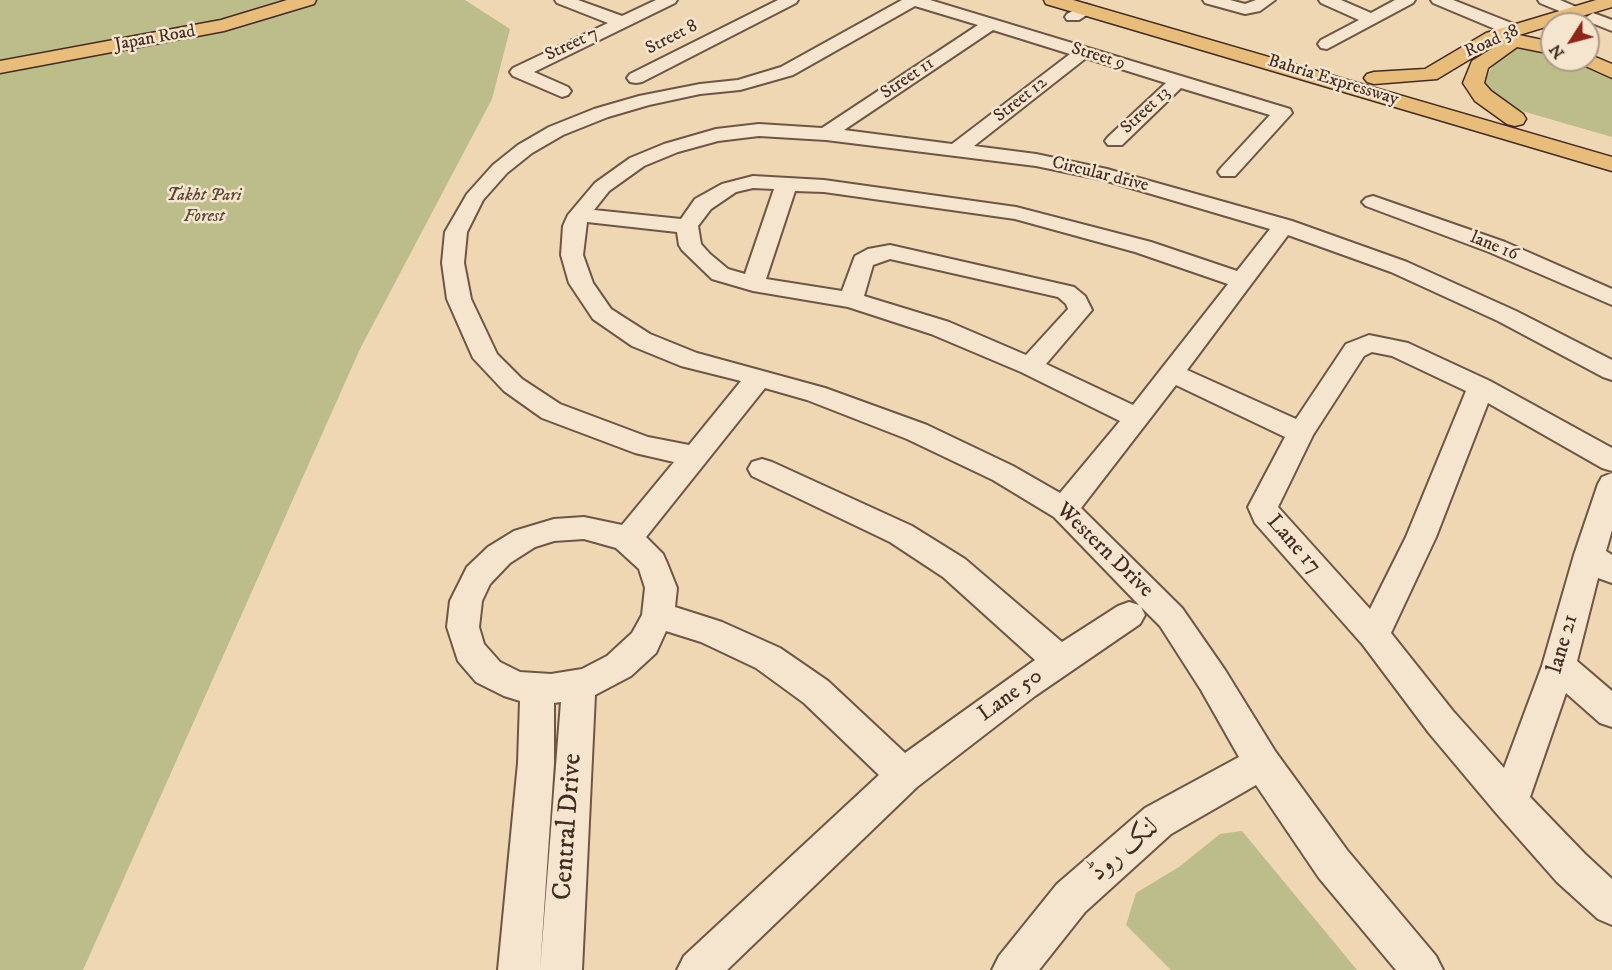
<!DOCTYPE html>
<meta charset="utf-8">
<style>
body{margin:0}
#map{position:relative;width:1612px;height:970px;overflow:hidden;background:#efd7b3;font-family:"IM FELL DW Pica",serif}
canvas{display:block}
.north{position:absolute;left:1540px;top:12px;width:60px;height:60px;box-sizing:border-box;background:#f5e5ce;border:2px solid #ad9b89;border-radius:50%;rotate:234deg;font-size:16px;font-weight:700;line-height:24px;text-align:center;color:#422b21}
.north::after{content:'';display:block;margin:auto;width:21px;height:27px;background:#8f2418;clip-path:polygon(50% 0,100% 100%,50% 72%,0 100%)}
</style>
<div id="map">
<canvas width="1612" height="970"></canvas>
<div class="north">N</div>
</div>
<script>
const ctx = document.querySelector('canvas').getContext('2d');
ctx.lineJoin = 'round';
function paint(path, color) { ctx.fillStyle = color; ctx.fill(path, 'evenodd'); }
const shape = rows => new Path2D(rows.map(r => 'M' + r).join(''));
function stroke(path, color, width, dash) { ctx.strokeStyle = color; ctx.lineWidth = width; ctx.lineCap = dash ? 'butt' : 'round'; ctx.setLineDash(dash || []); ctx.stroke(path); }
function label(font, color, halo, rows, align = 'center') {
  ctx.font = font + ' "IM FELL DW Pica",Amiri,serif'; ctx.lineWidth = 5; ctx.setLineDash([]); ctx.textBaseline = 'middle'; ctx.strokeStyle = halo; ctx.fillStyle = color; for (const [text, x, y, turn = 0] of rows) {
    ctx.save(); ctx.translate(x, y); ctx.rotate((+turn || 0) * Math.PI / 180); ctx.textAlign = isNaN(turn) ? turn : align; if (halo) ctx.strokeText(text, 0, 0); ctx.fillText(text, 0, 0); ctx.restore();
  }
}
paint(shape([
 [0,0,465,0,510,29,492,99,360,349,83,970,0,970],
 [1522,46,1552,50,1552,60,1582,60,1612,75,1612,137,1522,111,1501,101,1487,89,1484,82,1492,67,1507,53],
 [1242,831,1357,970,1358,970,1171,970,1126,925,1136,893,1179,867,1220,834]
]), '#bcbd8a');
const minor = shape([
 [555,0,578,0,622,16,656,0,677,0,675,3,534,72,568,87,571,91,568,95,562,97,513,76,510,72,513,68,608,23,557,3,555,0],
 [778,0,798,0,796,3,642,82,636,83,630,82,627,78,630,74,778,0],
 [902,0,930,0,1290,109,1292,113,1235,176,1221,176,1218,172,1221,168,1270,115,1181,88,1122,145,1108,145,1105,141,1108,137,1166,83,1086,58,974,146,1036,154,1107,169,1292,221,1407,262,1516,311,1612,360,1612,380,1603,377,1498,321,1391,272,1288,235,1187,370,1296,419,1346,344,1369,335,1408,343,1490,381,1612,448,1612,471,1602,468,1488,403,1436,537,1391,633,1453,711,1504,768,1542,666,1574,555,1598,484,1602,477,1612,473,1612,530,1606,551,1612,555,1612,583,1598,578,1577,661,1612,691,1612,727,1600,723,1566,693,1530,797,1585,854,1612,879,1612,925,1598,919,1557,882,1497,814,1429,733,1363,645,1255,523,1248,507,1285,437,1176,385,1081,508,1182,608,1225,670,1275,751,1347,850,1436,956,1443,970,1396,970,1319,878,1256,785,1171,834,1085,912,1039,970,992,970,999,956,1057,884,1145,808,1239,757,1201,690,1160,626,1141,607,1145,615,1140,624,1035,696,917,787,727,970,677,970,684,956,879,775,804,703,756,668,701,642,666,631,656,653,631,676,595,695,582,970,540,970,561,702,554,703,554,763,540,970,498,970,518,763,520,701,504,696,476,682,458,661,447,627,450,601,467,567,488,547,514,531,554,519,584,517,622,525,674,462,635,453,542,418,504,391,473,358,447,299,442,263,445,232,467,194,493,165,518,145,549,127,594,109,639,96,700,84,738,80,781,67,902,0],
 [915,6,978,25,822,128,759,124,716,129,664,144,630,158,595,183,568,215,563,226,561,255,569,283,593,319,632,346,681,366,741,381,689,445,648,437,560,404,522,379,497,354,471,299,464,263,467,232,483,200,507,173,532,153,563,135,608,117,649,105,700,94,740,90,793,75,915,6],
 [993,30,1070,54,952,144,844,130,993,30],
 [759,136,826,140,1036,166,1104,180,1270,229,1237,271,1151,242,1016,207,824,180,753,176,722,184,695,199,681,219,594,210,609,191,644,166,678,152,718,141,759,136],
 [753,188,774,189,745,274,728,269,710,254,701,244,698,226,711,209,736,192,753,188],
 [795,191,824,192,1015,219,1135,252,1228,284,1133,405,1046,364,1092,310,1085,296,1074,287,890,245,868,249,855,256,842,291,766,279,795,191],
 [587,222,677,232,679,245,682,250,712,279,753,291,848,307,931,334,1021,372,1120,421,1060,493,1013,466,927,425,825,388,697,353,650,334,611,309,593,283,583,255,587,222],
 [890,259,1058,297,1066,304,1068,309,1026,355,949,322,864,296,873,265,890,259],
 [1372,352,1392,356,1466,391,1406,537,1370,609,1278,507,1313,435,1364,356,1372,352],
 [765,388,807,400,907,439,993,480,1054,517,1139,605,1129,602,1118,606,1062,642,965,559,912,526,772,462,762,459,752,462,748,469,752,476,890,542,943,577,1035,660,905,753,828,681,780,648,722,622,675,607,677,588,667,563,663,554,646,537,765,388],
 [584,539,616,548,639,569,645,588,642,615,632,633,607,656,582,669,551,674,520,672,500,662,484,644,479,627,482,601,490,584,510,563,535,547,554,541,584,539],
 [1203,0,1230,0,1245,4,1256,0,1275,0,1260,11,1245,14,1205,3,1203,0],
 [1319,0,1341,0,1371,13,1395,0,1415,0,1413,3,1327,49,1321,48,1318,44,1321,40,1359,20,1321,3,1319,0],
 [1431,0,1453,0,1519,26,1521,30,1519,34,1507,34,1433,3,1431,0],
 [1538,0,1560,0,1581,9,1583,12,1581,15,1569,15,1540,3,1538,0],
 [1085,4,1091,6,1093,9,1091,12,1079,20,1067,20,1065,17,1067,14,1085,4],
 [1593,13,1612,20,1612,31,1587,21,1585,18,1593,13],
 [1373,196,1505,242,1612,289,1612,305,1489,252,1366,206,1362,202,1366,198,1373,196]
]);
const major = shape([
 [287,0,316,0,314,4,224,31,0,73,0,61,221,20,287,0],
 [1044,0,1073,0,1612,157,1612,171,1046,4,1044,0],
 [1596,0,1612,0,1612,7,1519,35,1552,42,1552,54,1517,47,1488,68,1484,83,1491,91,1523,114,1526,119,1523,124,1515,126,1507,124,1475,101,1463,83,1472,61,1509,38,1500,41,1437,79,1374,84,1367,82,1364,78,1367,74,1374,72,1425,69,1486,33,1596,0],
 [1588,54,1612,64,1612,78,1581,64,1578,60,1588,60,1588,54]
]);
stroke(minor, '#6d5646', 4);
stroke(major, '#422b21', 3);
paint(minor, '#f5e5ce');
paint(major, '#e8bc7a');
label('18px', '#422b21', '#f5e5ce', [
 ["Street 8",672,38,-27],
 ["Japan Road",155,39,-10],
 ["Road 38",1492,42,-24],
 ["Street 7",572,45,-25],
 ["Street 9",1098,57,17],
 ["Street 11",908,79,-34],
 ["Bahria Expressway",1333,81,17],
 ["Street 12",1021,100,-38],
 ["Street 13",1146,111,-43],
 ["Circular drive",1100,175,14],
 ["lane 16",1494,247,22]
]);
label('italic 18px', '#5a4836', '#f5e5ce', [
 ["Takht Pari",204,196],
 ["Forest",204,217]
]);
label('22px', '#422b21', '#f5e5ce', [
 ["Lane 17",1293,545,49],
 ["Western Drive",1104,551,44],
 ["lane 21",1564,644,-74],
 ["Lane 50",1011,696,-36]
]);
label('27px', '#422b21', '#f5e5ce', [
 ["Central Drive",569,827,-86],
 ["لنک روڈ",1125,851,-40]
]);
</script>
